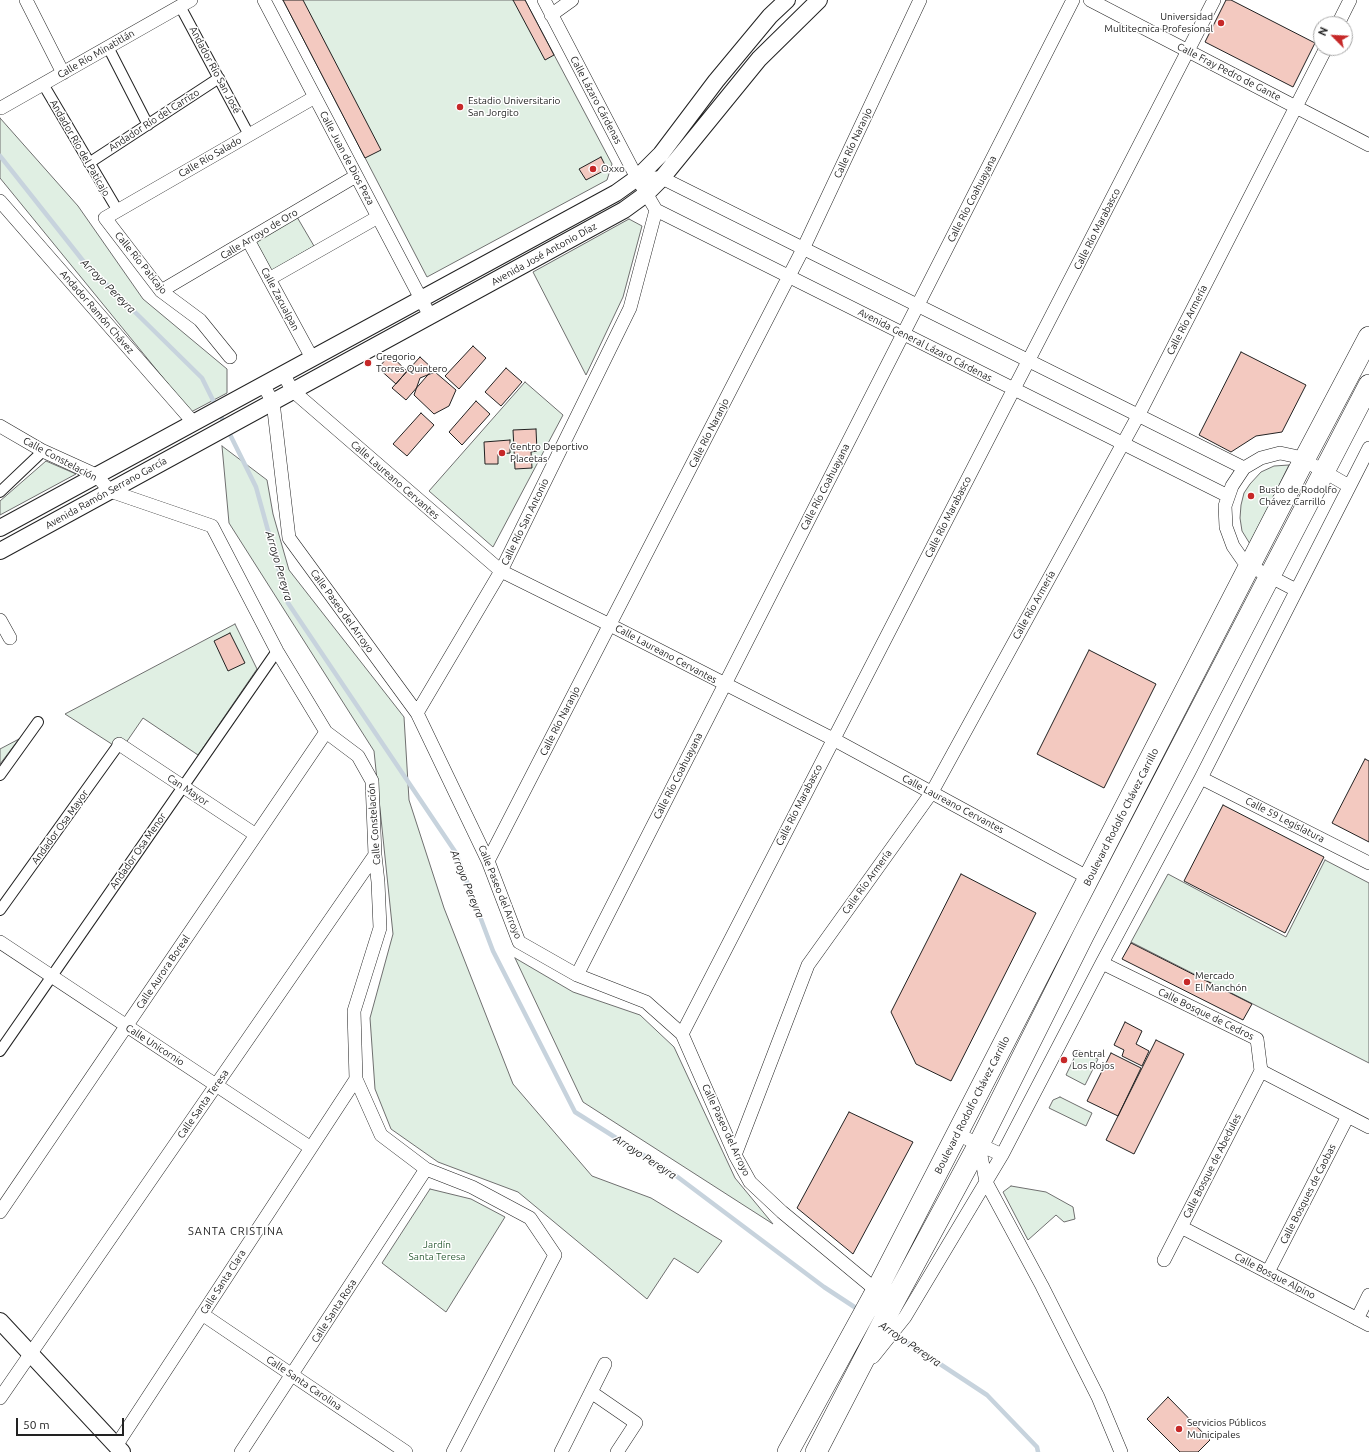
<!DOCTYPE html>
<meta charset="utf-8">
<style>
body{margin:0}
#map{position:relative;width:1369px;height:1452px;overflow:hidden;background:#fff;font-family:Ubuntu,sans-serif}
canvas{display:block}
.north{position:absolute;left:1313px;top:16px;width:40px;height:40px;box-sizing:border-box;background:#fff;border:1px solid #a7a7a7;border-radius:50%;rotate:294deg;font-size:11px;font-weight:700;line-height:16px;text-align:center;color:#222}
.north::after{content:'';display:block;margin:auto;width:14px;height:18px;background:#c62828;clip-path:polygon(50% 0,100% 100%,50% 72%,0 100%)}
.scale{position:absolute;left:16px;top:1418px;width:108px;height:18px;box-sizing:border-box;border:2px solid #222;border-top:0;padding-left:5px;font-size:12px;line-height:14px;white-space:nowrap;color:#222;-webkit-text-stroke:3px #fff;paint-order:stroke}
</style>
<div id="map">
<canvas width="1369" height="1452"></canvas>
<div class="north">N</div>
<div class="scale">50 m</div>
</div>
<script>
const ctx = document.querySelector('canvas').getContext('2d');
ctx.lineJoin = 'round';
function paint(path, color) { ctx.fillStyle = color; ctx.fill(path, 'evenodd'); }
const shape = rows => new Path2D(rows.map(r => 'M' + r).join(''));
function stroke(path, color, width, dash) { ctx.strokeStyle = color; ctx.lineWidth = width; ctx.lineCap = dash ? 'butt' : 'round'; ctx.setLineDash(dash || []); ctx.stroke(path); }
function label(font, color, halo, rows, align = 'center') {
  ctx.font = font + ' Ubuntu,sans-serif'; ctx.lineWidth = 3; ctx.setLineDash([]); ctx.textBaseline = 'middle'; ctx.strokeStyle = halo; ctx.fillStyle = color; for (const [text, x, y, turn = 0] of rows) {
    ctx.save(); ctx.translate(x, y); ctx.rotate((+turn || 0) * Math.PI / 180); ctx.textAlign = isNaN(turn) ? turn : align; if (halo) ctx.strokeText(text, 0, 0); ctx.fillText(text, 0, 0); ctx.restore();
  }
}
const green = shape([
 [283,0,525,0,612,164,607,180,427,277,283,0],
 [0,118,78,206,143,299,227,369,227,393,191,412,0,178,0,118],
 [297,217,314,246,271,271,254,242,297,217],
 [629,219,642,226,623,297,586,375,533,272,629,219],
 [525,382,563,415,493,547,429,491,525,382],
 [222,446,267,480,273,514,289,570,404,717,409,800,444,908,513,1084,592,1176,651,1198,722,1241,698,1273,674,1258,647,1299,518,1192,438,1162,391,1129,375,1089,370,1018,393,934,374,751,229,523,222,446],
 [46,461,76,474,0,515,0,501,46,461],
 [1289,465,1250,544,1242,531,1240,518,1241,505,1244,493,1250,484,1261,472,1274,466,1289,465],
 [235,624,257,669,198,755,143,718,121,750,65,714,235,624],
 [19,739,0,764,0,749,19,739],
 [1325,860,1369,883,1369,1063,1131,942,1168,874,1286,937,1325,860],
 [515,958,573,992,640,1015,674,1047,735,1178,773,1224,583,1102,515,958],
 [1078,1050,1098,1059,1085,1085,1066,1075,1078,1050],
 [1060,1097,1092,1113,1086,1126,1049,1108,1053,1100,1060,1097],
 [1011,1186,1046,1192,1073,1207,1075,1219,1064,1222,1056,1215,1028,1240,1003,1192,1011,1186],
 [430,1189,471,1199,505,1217,446,1312,382,1263,430,1189]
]);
paint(green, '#e0efe3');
stroke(green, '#6f6f6f', 1);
stroke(shape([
 [0,156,84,262,202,378,256,487,288,603,456,853,493,951,575,1112,675,1175,824,1287,859,1310],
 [893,1333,987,1395,1037,1447,1038,1452]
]), '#c7d3dd', 4.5);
const building = shape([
 [283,0,303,0,381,150,365,158,283,0],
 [513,0,525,0,554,55,545,60,513,0],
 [1226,0,1231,0,1315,43,1293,87,1205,42,1226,0],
 [601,157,607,169,586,180,579,169,601,157],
 [473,346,486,358,459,389,445,376,473,346],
 [1241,352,1306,385,1282,432,1256,436,1231,452,1199,435,1241,352],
 [390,355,407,371,396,384,378,368,390,355],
 [420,357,433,369,406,400,392,388,420,357],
 [506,368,522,382,501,406,485,392,506,368],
 [435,372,456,390,449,406,434,414,414,395,420,378,435,372],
 [476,401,490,414,462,445,449,432,476,401],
 [421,413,434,425,407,456,393,444,421,413],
 [536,429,537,451,531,452,532,468,515,469,513,430,536,429],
 [510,440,510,453,498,454,498,464,485,464,484,442,510,440],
 [230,633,245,663,228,671,214,641,230,633],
 [1089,650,1156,684,1104,788,1037,754,1089,650],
 [1365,759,1369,761,1369,842,1332,823,1365,759],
 [1223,805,1324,857,1285,933,1184,881,1223,805],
 [961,874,1036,913,951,1081,916,1064,891,1012,961,874],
 [1131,943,1252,1004,1243,1020,1122,959,1131,943],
 [1125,1022,1142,1031,1136,1044,1149,1051,1142,1066,1122,1056,1124,1050,1114,1045,1125,1022],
 [1156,1040,1184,1054,1134,1154,1106,1140,1156,1040],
 [1111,1053,1141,1068,1118,1116,1087,1101,1111,1053],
 [849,1112,913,1142,853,1254,797,1208,849,1112],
 [1168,1397,1210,1440,1198,1452,1180,1452,1147,1419,1168,1397]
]);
paint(building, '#f3c9c0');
stroke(building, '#222', 1);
const pedestrian = shape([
 [180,6,249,135],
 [108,47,148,125],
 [43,84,118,211],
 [89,163,219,78],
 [0,492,43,451],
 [0,775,38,722],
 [0,910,119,744],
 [0,1051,277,651]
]);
const minor = shape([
 [26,0,63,73],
 [264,0,430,316],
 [544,0,637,178,656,210,1228,496],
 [1090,0,1369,145],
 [551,15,572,0],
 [1338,24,1350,0],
 [1,108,191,0],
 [637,178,662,178,1244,468],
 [0,201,193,422],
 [248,240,312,358],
 [269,279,378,217],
 [161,291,356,176],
 [230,357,200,320,161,291,105,218,315,97],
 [283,374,293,391,501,571,610,625,833,739,1089,878],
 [263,385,273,402,289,538,417,713,488,861,519,942,577,975,646,1002,682,1034,735,1155,750,1182,782,1212,876,1290],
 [0,426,43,451,96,475,110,491,212,526,277,651,326,732,358,756,372,781,375,855,378,882,380,928,354,1011,356,1079,381,1135,426,1169,472,1187,530,1218,555,1255,453,1452],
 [1296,590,1250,566,1242,559,1233,546,1226,527,1225,506,1232,486,1244,468,1261,458,1280,453,1294,456,1304,460,1349,486],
 [0,620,10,638],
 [417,713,501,571,630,308,656,210],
 [119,744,256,835],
 [1201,778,1369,863],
 [488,861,803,249,920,0],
 [0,942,311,1148],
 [1102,963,1257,1039,1261,1071,1369,1127],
 [577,975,1073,0],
 [682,1034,1214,0],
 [957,1134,1002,1155],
 [979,1145,986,1182,1042,1286,1098,1397,1121,1452],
 [735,1155,808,965,932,792,1138,416,1326,48],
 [0,1212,326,732],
 [1181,1227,1369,1325],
 [1164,1260,1261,1071],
 [1268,1272,1348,1116],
 [202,1314,406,1452],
 [1357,1319,1369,1295],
 [873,1357,905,1317,1002,1155,1102,963,1201,778,1369,448],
 [591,1392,636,1423,617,1452],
 [0,1398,375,855],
 [116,1446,356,1079],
 [241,1452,426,1169],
 [561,1452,605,1364]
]);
const tertiary = shape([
 [0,528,616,193,637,178,661,154,716,81,770,16,787,0],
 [0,551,624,210,646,194,662,178,759,59,819,0],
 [0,1321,122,1452]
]);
const primary = shape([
 [788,1452,873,1297,1304,460,1369,337],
 [816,1452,891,1307,979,1144,1084,934,1369,385]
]);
stroke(pedestrian, '#222', 12);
stroke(minor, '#222', 14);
stroke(tertiary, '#222', 18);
stroke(primary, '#222', 22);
stroke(pedestrian, '#fff', 10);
stroke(minor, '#fff', 13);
stroke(tertiary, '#fff', 16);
stroke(primary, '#fff', 21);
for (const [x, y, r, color] of [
 [1221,23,4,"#c62828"],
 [460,107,4,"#c62828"],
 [593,169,4,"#c62828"],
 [368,363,4,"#c62828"],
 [502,453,4,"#c62828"],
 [1251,496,4,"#c62828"],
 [1187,982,4,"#c62828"],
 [1064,1060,4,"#c62828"],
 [1179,1429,4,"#c62828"]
]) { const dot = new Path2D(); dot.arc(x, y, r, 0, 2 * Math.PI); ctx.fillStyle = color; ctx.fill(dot); stroke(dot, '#fff', 1.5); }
label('10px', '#222', '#fff', [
 ["Universidad",1213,17,"right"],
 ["Multitecnica Profesional",1213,29,"right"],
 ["Estadio Universitario",468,101],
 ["San Jorgito",468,113],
 ["Oxxo",601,169],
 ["Gregorio",376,357],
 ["Torres Quintero",376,369],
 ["Centro Deportivo",510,447],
 ["Placetas",510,459],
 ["Busto de Rodolfo",1259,490],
 ["Chávez Carrillo",1259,502],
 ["Mercado",1195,976],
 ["El Manchón",1195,988],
 ["Central",1072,1054],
 ["Los Rojos",1072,1066],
 ["Servicios Públicos",1187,1423],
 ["Municipales",1187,1435]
], 'left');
label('10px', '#222', '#fff', [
 ["Calle Río Minatitlán",96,54,-30],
 ["Andador Río San José",215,70,62],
 ["Calle Fray Pedro de Gante",1229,72,27],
 ["Calle Lázaro Cárdenas",596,100,62],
 ["Andador Río del Carrizo",154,120,-33],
 ["Calle Río Naranjo",853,143,-65],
 ["Andador Río del Paticajo",80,148,60],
 ["Calle Río Salado",210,157,-30],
 ["Calle Juan de Dios Peza",347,158,62],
 ["Calle Río Coahuayana",972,199,-63],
 ["Calle Río Marabasco",1097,229,-63],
 ["Calle Arroyo de Oro",259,234,-31],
 ["Avenida José Antonio Díaz",544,254,-29],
 ["Calle Río Paticajo",141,263,51],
 ["Calle Zacualpan",280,299,62],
 ["Andador Ramón Chávez",97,312,49],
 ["Calle Río Armería",1187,320,-63],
 ["Avenida General Lázaro Cárdenas",925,345,27],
 ["Calle Río Naranjo",709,433,-63],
 ["Calle Constelación",60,459,28],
 ["Calle Laureano Cervantes",395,480,41],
 ["Calle Río Coahuayana",825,487,-63],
 ["Avenida Ramón Serrano García",106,493,-29],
 ["Calle Río Marabasco",948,517,-63],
 ["Calle Río San Antonio",525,522,-64],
 ["Calle Río Armería",1034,605,-61],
 ["Calle Paseo del Arroyo",342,611,54],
 ["Calle Laureano Cervantes",666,654,28],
 ["Calle Río Naranjo",560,721,-63],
 ["Calle Río Coahuayana",678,776,-63],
 ["Can Mayor",188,790,34],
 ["Calle Laureano Cervantes",953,804,28],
 ["Calle Río Marabasco",799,805,-63],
 ["Boulevard Rodolfo Chávez Carrillo",1121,817,-63],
 ["Calle 59 Legislatura",1285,820,27],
 ["Calle Constelación",374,824,-94],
 ["Andador Osa Mayor",60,827,-54],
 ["Andador Osa Menor",138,851,-55],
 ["Calle Río Armería",867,882,-54],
 ["Calle Paseo del Arroyo",500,892,68],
 ["Calle Aurora Boreal",163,972,-56],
 ["Calle Bosque de Cedros",1206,1014,26],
 ["Calle Unicornio",155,1045,33],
 ["Calle Santa Teresa",203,1104,-55],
 ["Boulevard Rodolfo Chávez Carrillo",972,1105,-63],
 ["Calle Paseo del Arroyo",726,1130,65],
 ["Calle Bosque de Abedules",1212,1166,-63],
 ["Calle Bosques de Caobas",1308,1194,-63],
 ["Calle Bosque Alpino",1275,1276,27],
 ["Calle Santa Clara",223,1282,-57],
 ["Calle Santa Rosa",334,1311,-57],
 ["Calle Santa Carolina",304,1383,34]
]);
label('10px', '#2f5e38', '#fff', [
 ["Jardín",437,1245],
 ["Santa Teresa",437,1257]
]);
label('italic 11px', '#222', '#fff', [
 ["Arroyo Pereyra",108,286,45],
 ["Arroyo Pereyra",279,566,74],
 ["Arroyo Pereyra",467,884,68],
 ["Arroyo Pereyra",645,1157,33],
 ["Arroyo Pereyra",910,1344,34]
]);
ctx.letterSpacing = '1px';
label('11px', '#222', '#fff', [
 ["SANTA CRISTINA",236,1231]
]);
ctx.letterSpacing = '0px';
</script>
